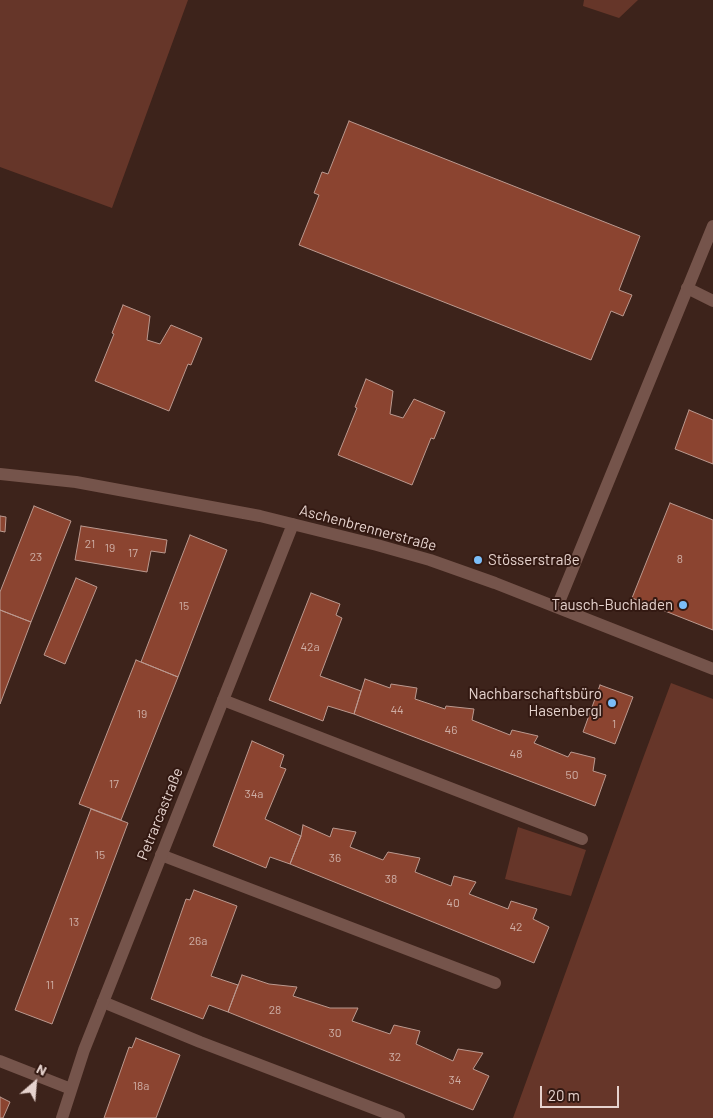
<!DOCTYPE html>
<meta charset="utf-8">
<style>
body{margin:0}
#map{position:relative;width:713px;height:1118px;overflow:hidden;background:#3d231b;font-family:Barlow,sans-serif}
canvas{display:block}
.north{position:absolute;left:10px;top:1058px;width:50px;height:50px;-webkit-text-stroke:4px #331912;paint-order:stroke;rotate:27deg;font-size:14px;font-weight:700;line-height:20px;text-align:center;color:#e6d3ce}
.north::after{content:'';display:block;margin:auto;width:18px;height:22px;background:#e6d3ce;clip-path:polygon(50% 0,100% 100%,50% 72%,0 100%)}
.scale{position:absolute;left:540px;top:1086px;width:79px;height:22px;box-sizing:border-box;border:2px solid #e6d3ce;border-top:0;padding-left:6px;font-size:15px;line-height:18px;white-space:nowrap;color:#e6d3ce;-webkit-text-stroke:4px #331912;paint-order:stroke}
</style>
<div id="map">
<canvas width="713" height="1118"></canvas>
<div class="north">N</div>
<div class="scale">20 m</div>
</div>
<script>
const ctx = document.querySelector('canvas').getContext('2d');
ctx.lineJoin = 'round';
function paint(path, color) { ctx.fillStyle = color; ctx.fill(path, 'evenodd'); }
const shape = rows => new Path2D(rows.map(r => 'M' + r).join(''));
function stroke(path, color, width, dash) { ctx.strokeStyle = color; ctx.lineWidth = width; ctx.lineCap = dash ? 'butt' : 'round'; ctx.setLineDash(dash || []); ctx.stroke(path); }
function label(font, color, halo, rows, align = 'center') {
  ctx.font = font + ' Barlow,sans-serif'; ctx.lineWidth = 4; ctx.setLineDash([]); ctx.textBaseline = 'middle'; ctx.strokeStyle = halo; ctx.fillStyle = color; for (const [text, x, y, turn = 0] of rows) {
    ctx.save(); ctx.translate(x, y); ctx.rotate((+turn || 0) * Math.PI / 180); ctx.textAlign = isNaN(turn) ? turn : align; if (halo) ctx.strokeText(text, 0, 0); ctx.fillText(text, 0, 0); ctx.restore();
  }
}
paint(shape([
 [0,0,188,0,112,208,0,167],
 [584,0,638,0,619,18,583,6],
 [671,683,713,699,713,1118,513,1118,642,761],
 [518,827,586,850,571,896,505,879]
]), '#663629');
const building = shape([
 [349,121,640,236,619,290,632,295,623,316,611,311,591,360,299,245,319,195,314,193,322,172,328,174,349,121],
 [123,305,150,316,147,340,160,344,171,325,202,338,191,365,188,364,169,411,95,381,114,334,112,333,123,305],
 [366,379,393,391,390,414,403,418,414,399,445,412,434,439,431,438,412,485,338,455,357,408,355,407,366,379],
 [689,410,713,420,713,464,675,449,689,410],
 [670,503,713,520,713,630,632,598,670,503],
 [34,506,71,521,31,622,0,610,0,592,34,506],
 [0,516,6,517,5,532,0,531,0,516],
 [81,526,167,540,165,553,151,551,147,572,75,560,81,526],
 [190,535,227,550,178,677,141,662,190,535],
 [76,578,97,587,65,664,44,655,76,578],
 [311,593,340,604,336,615,342,618,320,676,361,691,354,714,328,706,323,721,269,700,311,593],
 [0,610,31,622,0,704,0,610],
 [136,660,178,677,121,820,79,804,136,660],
 [365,679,390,688,391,684,417,688,415,699,445,709,446,706,474,709,472,720,510,735,512,730,538,736,534,743,568,757,571,752,595,758,593,771,606,775,595,806,354,714,365,679],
 [600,685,633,697,615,744,583,732,600,685],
 [252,741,284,755,280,767,286,769,265,819,301,836,290,864,270,857,266,868,213,846,252,741],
 [91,809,128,823,52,1024,15,1010,91,809],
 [303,825,330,837,333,828,356,832,350,847,383,860,388,852,420,858,415,872,451,886,454,876,476,882,469,894,508,909,511,901,537,909,533,919,549,927,534,963,290,864,301,836,303,825],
 [194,890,237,906,211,976,238,985,228,1012,209,1005,203,1019,151,999,186,899,190,900,194,890],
 [242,975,269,984,297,987,293,996,330,1008,358,1008,352,1021,390,1034,394,1025,420,1031,416,1044,453,1061,458,1049,483,1053,473,1069,489,1076,473,1110,228,1012,242,975],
 [136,1038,180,1055,156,1118,104,1118,129,1047,132,1048,136,1038],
 [0,1097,10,1102,3,1118,0,1118,0,1097]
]);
paint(building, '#8b4430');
stroke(building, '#bb998f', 1);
stroke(shape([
 [687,288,713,301],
 [223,700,582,839],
 [161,855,495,983],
 [103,1002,200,1042,399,1118]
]), '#75544b', 12);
stroke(shape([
 [0,474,76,482,260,516,377,545,430,560,495,583,713,669],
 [557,607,713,226],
 [0,1061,71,1089],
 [62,1118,84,1050,293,524]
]), '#75544b', 12);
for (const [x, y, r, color] of [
 [478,560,5,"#7bbef9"],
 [683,605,5,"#7bbef9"],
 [612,703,5,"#7bbef9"]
]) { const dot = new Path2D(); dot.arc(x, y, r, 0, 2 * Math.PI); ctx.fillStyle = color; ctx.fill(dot); stroke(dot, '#331912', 2); }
label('12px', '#cfafa6', null, [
 ["21",90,544],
 ["19",110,548],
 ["17",133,553],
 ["23",36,557],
 ["8",680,559],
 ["15",184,606],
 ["42a",310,647],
 ["44",397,710],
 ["19",142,714],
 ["1",614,724],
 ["46",451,730],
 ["48",516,754],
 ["50",572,775],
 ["17",114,784],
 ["34a",254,794],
 ["15",100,855],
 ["36",335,858],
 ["38",391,879],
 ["40",453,903],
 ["13",74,922],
 ["42",516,927],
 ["26a",198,941],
 ["11",50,985],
 ["28",275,1010],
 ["30",335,1033],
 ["32",395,1057],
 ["34",455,1080],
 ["18a",141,1086]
]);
label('15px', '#e6d3ce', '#331912', [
 ["Aschenbrennerstraße",368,528,15],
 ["Petrarcastraße",160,814,-68]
]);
label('15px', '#e6d3ce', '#331912', [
 ["Stösserstraße",488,560,"left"],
 ["Tausch-Buchladen",673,605],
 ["Nachbarschaftsbüro",602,694],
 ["Hasenbergl",602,711]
], 'right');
</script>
